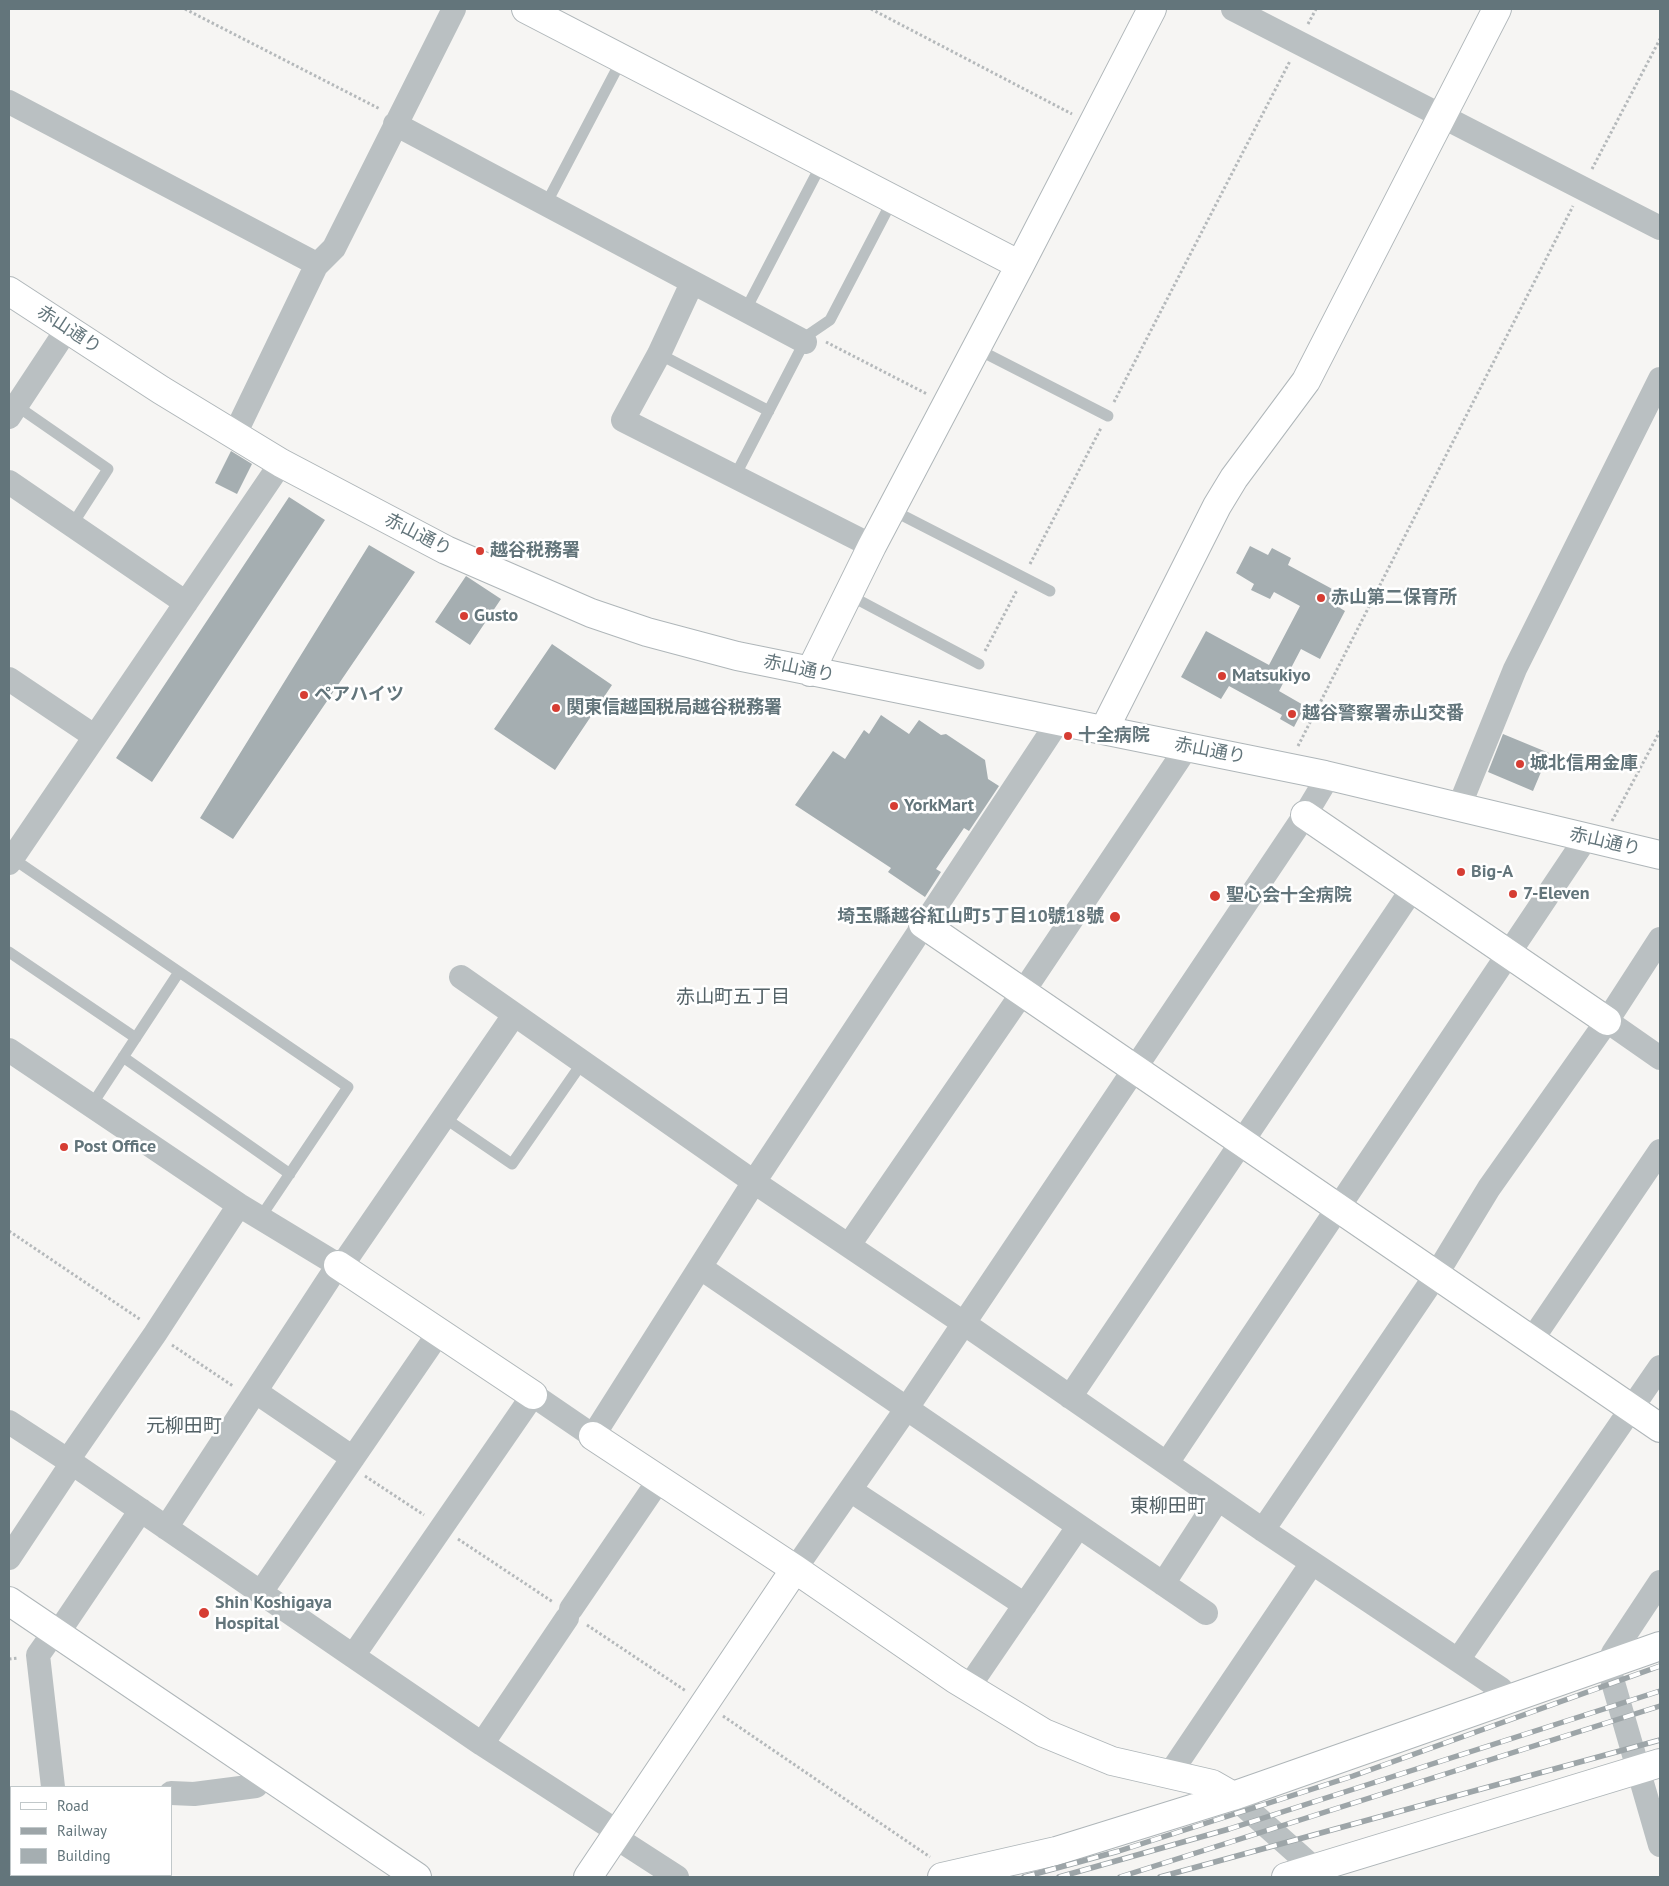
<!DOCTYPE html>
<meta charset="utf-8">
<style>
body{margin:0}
#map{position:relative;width:1669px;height:1886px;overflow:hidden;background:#f6f5f3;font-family:"PT Sans",sans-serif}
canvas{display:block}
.frame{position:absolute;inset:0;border:10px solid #63757b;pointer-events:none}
.legend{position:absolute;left:10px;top:1786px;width:162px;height:90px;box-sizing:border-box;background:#fff;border:1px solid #c1c8ca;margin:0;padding:6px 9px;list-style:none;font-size:15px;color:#63757b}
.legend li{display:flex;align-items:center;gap:10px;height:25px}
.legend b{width:25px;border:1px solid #c1c8ca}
</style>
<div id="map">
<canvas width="1669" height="1886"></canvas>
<div class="frame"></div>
<ul class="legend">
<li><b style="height:6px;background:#fff"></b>Road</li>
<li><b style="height:6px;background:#9da5a8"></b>Railway</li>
<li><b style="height:14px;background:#a5aeb1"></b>Building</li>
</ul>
</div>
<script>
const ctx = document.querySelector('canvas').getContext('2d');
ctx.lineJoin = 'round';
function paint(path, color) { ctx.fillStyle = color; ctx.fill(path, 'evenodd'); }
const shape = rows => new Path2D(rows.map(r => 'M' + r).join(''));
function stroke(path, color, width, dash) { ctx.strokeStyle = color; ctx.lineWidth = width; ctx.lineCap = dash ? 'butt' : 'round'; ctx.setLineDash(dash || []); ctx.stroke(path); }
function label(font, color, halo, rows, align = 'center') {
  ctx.font = font + ' "PT Sans","Noto Sans JP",sans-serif'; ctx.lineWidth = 5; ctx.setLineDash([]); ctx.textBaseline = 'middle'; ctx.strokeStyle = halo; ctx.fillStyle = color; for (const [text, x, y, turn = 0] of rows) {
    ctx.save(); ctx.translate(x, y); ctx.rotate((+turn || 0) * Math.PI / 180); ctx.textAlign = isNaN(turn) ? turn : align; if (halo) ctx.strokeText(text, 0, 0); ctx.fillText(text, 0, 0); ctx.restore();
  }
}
paint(shape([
 [231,451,252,464,237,494,215,483],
 [289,497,325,520,152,782,116,758],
 [369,545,415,572,233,839,200,818],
 [1250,546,1268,555,1272,548,1291,558,1288,565,1347,597,1340,608,1345,611,1320,659,1301,649,1279,691,1305,706,1294,727,1280,719,1282,715,1229,686,1221,699,1181,677,1206,631,1269,665,1300,606,1274,592,1270,599,1251,590,1254,584,1236,573],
 [466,576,501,599,470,645,435,622],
 [552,644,612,685,555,770,494,729],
 [881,715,909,734,919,720,941,735,946,734,985,760,988,779,999,786,969,831,964,828,936,869,941,872,925,897,888,872,891,868,795,805,833,751,845,759,864,730,869,734],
 [1503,734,1549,753,1533,791,1488,772]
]), '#a5aeb1');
const secondary = shape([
 [526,9,1020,265],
 [9,291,161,390,281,463,446,550,591,613,647,632,737,656,1325,775,1660,855],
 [810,672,872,546,1020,265,1152,9],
 [1104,730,1217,506,1234,478,1306,381,1497,9],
 [1305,815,1607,1021],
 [923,924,1660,1428],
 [338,1265,533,1395],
 [593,1436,795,1569,955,1679,1044,1733,1112,1761,1212,1784,1233,1796],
 [9,1601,417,1877],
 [588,1877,795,1569],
 [942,1877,1056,1851,1233,1796,1660,1646],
 [1286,1877,1660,1763]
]);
stroke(secondary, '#afb6b9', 30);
stroke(shape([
 [185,9,380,109],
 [871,9,1072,114],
 [1308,24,1316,9],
 [1592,169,1660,39],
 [826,342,927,394],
 [1114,402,1290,61],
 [1030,564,1101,428],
 [985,651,1017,590],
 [1298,746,1573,206],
 [1612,821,1660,731],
 [9,1231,141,1320],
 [172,1345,233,1386],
 [365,1476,424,1515],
 [458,1539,553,1602],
 [587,1625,686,1691],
 [9,1659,18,1658],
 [723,1716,930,1857]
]), '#b5b9bb', 3, [2.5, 2.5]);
stroke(shape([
 [546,204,622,59],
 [745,311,822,163],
 [977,349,1108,416],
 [659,354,769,411],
 [17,406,108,469,72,525],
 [735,476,808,335,830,320,893,199],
 [892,510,1050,591],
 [849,595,979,664],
 [12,858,348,1087,260,1218],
 [9,952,136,1038],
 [123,1057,290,1174],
 [91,1106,179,972],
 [443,1117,512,1164,582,1063]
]), '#bac0c2', 11);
stroke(shape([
 [1233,9,1660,228],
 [9,102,309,260,316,266],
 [395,124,805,342],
 [692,283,659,354,623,420,872,546],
 [9,417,67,329],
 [235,434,316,266,334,248,454,9],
 [9,482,186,603],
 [9,679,94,736],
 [1459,807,1515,669,1660,379],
 [9,863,281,463],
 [461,977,754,1182,962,1322,1263,1530,1501,1689,1503,1703],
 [1607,1021,1660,1058],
 [9,1050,239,1205,338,1265,166,1528],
 [849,1245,1023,992,1187,747],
 [341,1267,514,1015],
 [701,1268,1206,1613],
 [1531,1341,1660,1151],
 [256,1392,353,1458],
 [1070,1397,1413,888],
 [9,1422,72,1463,353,1656,533,1395,593,1436,754,1182,1059,720],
 [68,1460,155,1334,239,1205],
 [1167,1463,1586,838],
 [850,1490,1025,1605],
 [1263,1530,1436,1275,1489,1188,1607,1021,1660,939],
 [9,1558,72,1463],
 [795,1569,907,1408,1305,815,1323,785,1325,775],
 [1163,1584,1218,1499],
 [261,1592,440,1331],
 [571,1609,659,1480],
 [58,1633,141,1510],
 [353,1656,482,1744,618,1832],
 [1458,1660,1660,1367],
 [1616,1662,1613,1653,1660,1582],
 [1608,1665,1660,1845],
 [968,1688,1078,1527],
 [482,1744,567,1618],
 [1169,1775,1312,1563],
 [53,1787,38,1655,55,1631],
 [171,1793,194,1794,256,1786,266,1773],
 [1233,1796,1316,1870],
 [9,1812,11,1811],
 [615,1837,677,1877]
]), '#bac0c2', 24);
stroke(secondary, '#fff', 28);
const rail = shape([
 [1024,1877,1119,1851,1353,1776,1660,1666],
 [1059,1877,1229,1829,1660,1691],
 [1120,1877,1660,1706],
 [1160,1877,1660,1740]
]);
stroke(rail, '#9da5a8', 5.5);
stroke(rail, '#fff', 4, [11]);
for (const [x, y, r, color] of [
 [480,551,5,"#d63d33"],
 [1321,598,5,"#d63d33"],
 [464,616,5,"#d63d33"],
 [1222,676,5,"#d63d33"],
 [304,695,5,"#d63d33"],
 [556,708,5,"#d63d33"],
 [1292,714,5,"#d63d33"],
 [1068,736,5,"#d63d33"],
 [1520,764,5,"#d63d33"],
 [894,806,5,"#d63d33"],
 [1461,872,5,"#d63d33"],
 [1513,894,5,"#d63d33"],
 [1215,896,6,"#d63d33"],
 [1115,917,6,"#d63d33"],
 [64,1147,5,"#d63d33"],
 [204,1613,6,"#d63d33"]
]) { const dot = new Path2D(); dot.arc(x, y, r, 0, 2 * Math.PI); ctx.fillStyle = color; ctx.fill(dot); stroke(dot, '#fff', 2); }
label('18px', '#63757b', '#fff', [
 ["赤山通り",69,330,33],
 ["赤山通り",418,535,27],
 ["赤山通り",799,669,12],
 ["赤山通り",1210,751,11],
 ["赤山通り",1605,842,13]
]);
label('bold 18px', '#63757b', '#fff', [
 ["越谷税務署",490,551],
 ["赤山第二保育所",1331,598],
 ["Gusto",474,616],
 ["Matsukiyo",1232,676],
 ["ペアハイツ",314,695],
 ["関東信越国税局越谷税務署",566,708],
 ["越谷警察署赤山交番",1302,714],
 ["十全病院",1078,736],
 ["城北信用金庫",1530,764],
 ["YorkMart",904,806],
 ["Big-A",1471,872],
 ["7-Eleven",1523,894],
 ["聖心会十全病院",1226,896],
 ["埼玉縣越谷紅山町5丁目10號18號",1104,917,"right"],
 ["Post Office",74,1147],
 ["Shin Koshigaya",215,1603],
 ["Hospital",215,1624]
], 'left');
label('19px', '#546267', '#fff', [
 ["赤山町五丁目",733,998],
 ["元柳田町",184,1427],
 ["東柳田町",1168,1507]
]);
</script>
